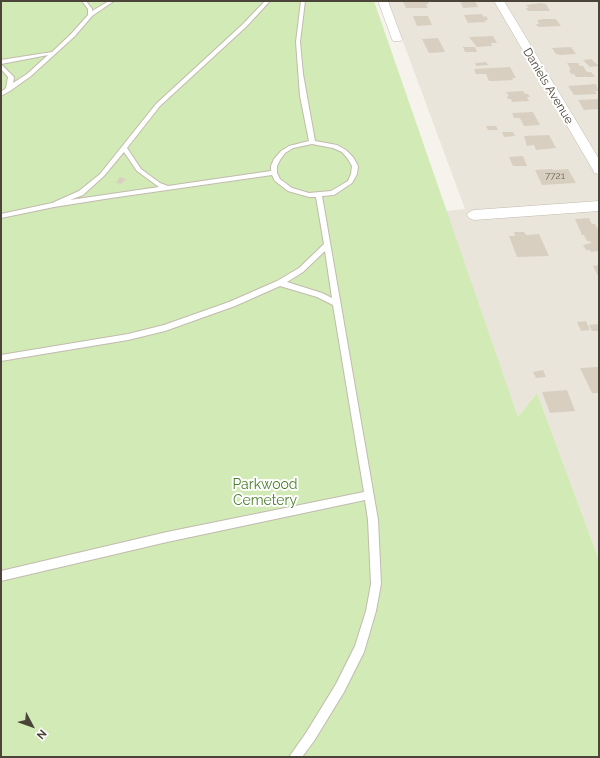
<!DOCTYPE html>
<style>
body{margin:0}
#map{position:relative;width:600px;height:758px;overflow:hidden;background:#f6f3ec;font-family:Raleway,sans-serif}
canvas{display:block}
.frame{position:absolute;inset:0;border:2px solid #4b4439;pointer-events:none}
.north{position:absolute;left:12px;top:706px;width:40px;height:40px;-webkit-text-stroke:3px #fff;paint-order:stroke;rotate:131deg;font-size:11px;font-weight:700;line-height:16px;text-align:center;color:#4b4439}
.north::after{content:'';display:block;margin:auto;width:14px;height:18px;background:#4b4439;clip-path:polygon(50% 0,100% 100%,50% 72%,0 100%)}
</style>
<div id="map">
<canvas width="600" height="758"></canvas>
<div class="frame"></div>
<div class="north">N</div>
</div>
<script>
const ctx = document.querySelector('canvas').getContext('2d');
ctx.lineJoin = 'round';
function paint(path, color) { ctx.fillStyle = color; ctx.fill(path, 'evenodd'); }
const shape = rows => new Path2D(rows.map(r => 'M' + r).join(''));
function stroke(path, color, width, dash) { ctx.strokeStyle = color; ctx.lineWidth = width; ctx.lineCap = dash ? 'butt' : 'round'; ctx.setLineDash(dash || []); ctx.stroke(path); }
function label(font, color, halo, rows, align = 'center') {
  ctx.font = font + ' Raleway,sans-serif'; ctx.lineWidth = 4; ctx.setLineDash([]); ctx.textBaseline = 'middle'; ctx.strokeStyle = halo; ctx.fillStyle = color; for (const [text, x, y, turn = 0] of rows) {
    ctx.save(); ctx.translate(x, y); ctx.rotate((+turn || 0) * Math.PI / 180); ctx.textAlign = isNaN(turn) ? turn : align; if (halo) ctx.strokeText(text, 0, 0); ctx.fillText(text, 0, 0); ctx.restore();
  }
}
paint(shape([
 [388,1,599,1,599,560,537,393,518,417,446,211,465,209]
]), '#eae5da');
paint(shape([
 [1,1,374,1,518,417,537,393,599,560,599,757,1,757]
]), '#d2eab5');
paint(shape([
 [428,1,429,4,426,4,428,8,406,8,403,2],
 [460,1,475,1,478,7,463,8],
 [541,3,546,4,550,11,528,11,526,8,529,8,526,5],
 [482,14,483,17,486,16,488,20,485,20,486,22,468,23,464,15],
 [413,16,428,16,432,25,417,26],
 [544,19,556,19,561,26,538,27,536,24,539,24,537,20],
 [493,36,497,43,491,43,492,46,477,47,469,37],
 [438,38,445,52,429,53,422,39],
 [463,47,475,47,477,52,465,52],
 [571,47,576,54,560,55,556,54,552,48],
 [591,59,599,66,590,67,583,60],
 [486,62,488,65,476,66,475,63],
 [567,63,578,63,580,66,583,66,587,72,591,72,595,77,576,77,574,74,571,74,569,70,571,70],
 [510,67,516,78,512,78,513,80,495,81,489,81,486,74,476,74,474,69],
 [596,84,598,91,595,91,597,94,574,95,568,86],
 [523,91,525,94,528,94,530,97,527,97,529,101,512,102,511,99,508,99,507,97,509,96,506,92],
 [598,99,599,109,584,110,578,100],
 [533,112,540,125,524,126,520,118,514,118,512,113],
 [486,126,496,126,498,130,488,130],
 [502,132,513,132,515,136,504,137],
 [549,135,556,148,536,150,534,145,527,146,524,136],
 [523,156,527,166,513,166,509,157],
 [552,169,553,170,568,169,576,183,542,185,535,170],
 [120,177,126,179,121,184,116,183],
 [589,218,592,224,595,224,599,231,599,251,591,252,590,250,586,250,583,245,591,243,590,241,587,241,584,235,582,235,575,219],
 [514,232,524,232,526,235,539,234,549,256,517,257,509,236,515,236],
 [599,265,599,278,593,266],
 [586,321,590,330,581,331,577,322],
 [597,324,599,331,592,331,589,325],
 [599,367,599,393,592,393,580,368],
 [543,370,546,377,536,378,533,372],
 [567,390,575,411,550,413,542,392]
]), '#d8cfc1');
const service = shape([
 [82,1,86,1,92,9,92,11,109,1,114,1,92,16,75,36,31,76,10,91,1,96,1,92,6,88,8,77,1,69,1,64,14,77,13,83,27,74,48,55,1,64,1,60,52,52,71,34,88,15,88,9,82,1],
 [265,1,270,1,247,26,160,106,127,148,141,169,160,183,168,186,271,171,271,166,274,159,281,151,289,146,309,141,300,96,296,42,301,1,305,1,300,42,303,74,315,141,337,145,346,150,353,157,358,166,357,174,352,183,334,195,322,196,378,520,381,584,376,611,364,652,344,692,314,741,302,757,289,757,306,733,336,684,355,646,366,611,371,584,368,520,365,500,167,542,1,581,1,571,167,532,364,492,333,305,317,297,280,286,235,306,165,331,128,340,1,361,1,355,128,334,164,325,229,302,277,281,299,268,324,244,316,197,309,197,288,191,275,181,272,175,111,198,54,207,1,218,1,214,52,203,79,191,100,174,156,104,243,24,265,1],
 [312,144,333,148,342,152,348,159,352,166,351,174,348,181,331,191,309,193,292,188,280,179,277,173,277,166,280,160,285,153,293,148,312,144],
 [124,152,137,171,159,187,70,200,83,195,104,176,124,152],
 [325,251,332,298,322,293,287,282,303,272,325,251]
]);
const minor = shape([
 [378,1,388,1,402,39,401,41,393,41,392,39,378,1],
 [494,1,504,1,599,159,599,174,594,173,593,170,494,1],
 [599,201,599,211,474,220,469,218,467,215,469,212,474,210,599,201]
]);
stroke(service, '#c2bbae', 2);
stroke(minor, '#c2bbae', 1);
paint(service, '#fff');
paint(minor, '#fff');
label('10px', '#6e675b', null, [
 ["7721",555,176]
]);
label('12px', '#4b4439', '#fff', [
 ["Daniels Avenue",548,86,59]
]);
label('14px', '#4a7f2a', '#fff', [
 ["Parkwood",265,485],
 ["Cemetery",265,501]
]);
</script>
